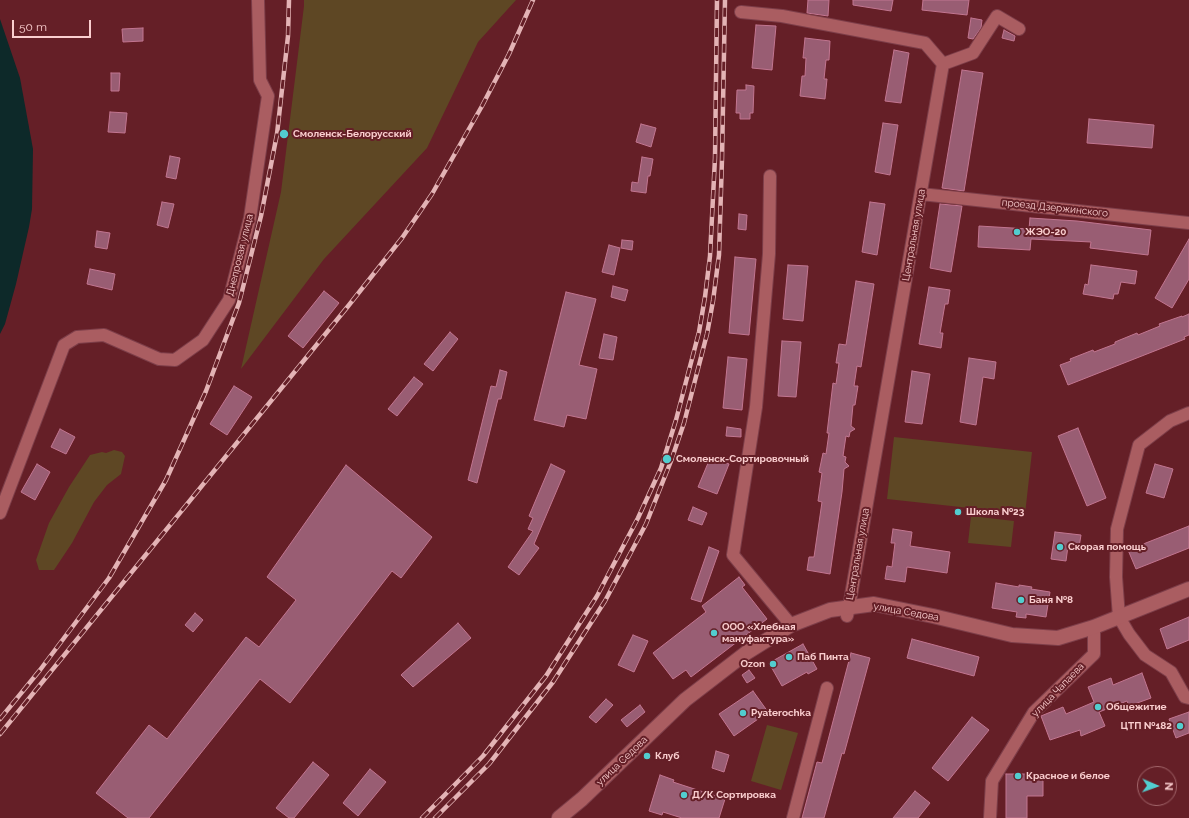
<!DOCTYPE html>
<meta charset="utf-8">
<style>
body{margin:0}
#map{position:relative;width:1189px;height:818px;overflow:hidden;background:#651f27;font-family:Raleway,sans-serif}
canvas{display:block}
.north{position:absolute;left:1137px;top:766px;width:40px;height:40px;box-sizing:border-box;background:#651f27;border:1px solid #a1656a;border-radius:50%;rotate:92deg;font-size:11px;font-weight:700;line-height:16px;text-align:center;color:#facecf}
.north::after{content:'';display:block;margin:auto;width:14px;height:18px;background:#52cdcf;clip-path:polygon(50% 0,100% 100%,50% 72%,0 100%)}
.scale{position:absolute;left:12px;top:20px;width:79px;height:18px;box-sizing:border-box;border:2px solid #facecf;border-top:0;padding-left:5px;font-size:12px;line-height:14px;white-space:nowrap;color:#facecf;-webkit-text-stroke:3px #651f27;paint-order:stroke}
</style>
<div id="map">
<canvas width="1189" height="818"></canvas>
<div class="north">N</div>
<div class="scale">50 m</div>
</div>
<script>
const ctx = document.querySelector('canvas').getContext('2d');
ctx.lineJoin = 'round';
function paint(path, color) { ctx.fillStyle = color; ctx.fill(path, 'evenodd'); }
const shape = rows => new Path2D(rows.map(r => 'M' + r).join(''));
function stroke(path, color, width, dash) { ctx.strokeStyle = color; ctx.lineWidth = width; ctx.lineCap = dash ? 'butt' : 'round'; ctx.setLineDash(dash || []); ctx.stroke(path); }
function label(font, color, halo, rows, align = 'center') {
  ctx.font = font + ' Raleway,sans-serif'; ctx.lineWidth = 4; ctx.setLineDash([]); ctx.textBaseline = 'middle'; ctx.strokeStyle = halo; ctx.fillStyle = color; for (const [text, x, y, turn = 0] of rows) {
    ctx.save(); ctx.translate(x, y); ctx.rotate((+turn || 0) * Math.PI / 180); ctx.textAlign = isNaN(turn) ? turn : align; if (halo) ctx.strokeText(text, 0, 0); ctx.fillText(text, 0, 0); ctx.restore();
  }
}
paint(shape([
 [304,0,516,0,478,42,427,148,324,259,241,369,281,192,304,6],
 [894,437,1032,452,1025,514,887,499],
 [114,450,122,452,125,456,121,474,107,485,94,502,72,543,54,570,39,570,36,560,49,523,69,487,90,455,102,452,106,453],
 [971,516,1014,521,1011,547,968,543],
 [767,725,798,733,781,790,751,781]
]), '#5e4724');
paint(shape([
 [0,19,20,78,33,149,32,209,29,227,16,284,5,324,0,334]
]), '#0d2929');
const building = shape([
 [808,0,829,0,828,16,807,13,808,0],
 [853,0,893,0,891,11,853,5,853,0],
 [923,0,969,0,967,15,922,10,923,0],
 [971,18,982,20,981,28,973,39,968,38,971,18],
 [756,25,776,26,772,70,752,68,756,25],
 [143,28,143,41,123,42,122,29,143,28],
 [1004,30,1015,36,1014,41,1002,38,1004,30],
 [805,38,830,41,829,60,826,60,824,79,827,79,825,99,800,96,802,76,805,76,806,58,803,58,805,38],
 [894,50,909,53,901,103,885,101,894,50],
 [962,70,983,73,964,191,942,188,962,70],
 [111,73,120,73,119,91,111,91,111,73],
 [746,85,754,86,753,113,750,113,750,119,740,119,740,113,736,113,737,90,746,90,746,85],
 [110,112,127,113,125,133,108,132,110,112],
 [1089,119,1154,125,1152,148,1087,143,1089,119],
 [883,123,898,125,890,175,875,172,883,123],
 [641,124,656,128,651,147,636,142,641,124],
 [170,156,180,158,176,179,166,177,170,156],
 [642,157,653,159,650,176,648,176,646,193,631,191,632,182,638,183,642,157],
 [162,202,174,204,168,228,157,225,162,202],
 [870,202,885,204,877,255,862,252,870,202],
 [940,204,962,206,951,272,930,268,940,204],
 [739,214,747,215,746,230,738,229,739,214],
 [1030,218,1077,221,1151,230,1148,255,1090,248,1091,242,1031,239,1030,250,978,247,979,226,1029,229,1030,218],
 [97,231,110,233,107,249,95,247,97,231],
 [1189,239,1189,279,1172,308,1155,298,1189,239],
 [622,240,633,241,632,250,621,248,622,240],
 [609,245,620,248,614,275,602,272,609,245],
 [735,257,756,259,749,335,729,333,735,257],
 [788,265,808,266,803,321,783,319,788,265],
 [1091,265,1137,271,1135,284,1121,282,1118,294,1114,294,1113,299,1083,294,1085,284,1088,285,1091,265],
 [90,269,115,274,112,290,87,284,90,269],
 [856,281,874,284,861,367,857,366,854,386,858,386,855,405,853,405,851,426,855,429,850,432,849,437,846,436,843,456,846,457,845,462,849,466,844,469,842,492,830,574,807,570,809,557,814,557,822,502,818,501,822,473,819,472,823,453,826,454,829,433,827,433,833,383,836,384,839,363,836,363,839,344,846,345,856,281],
 [613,286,628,290,625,301,611,297,613,286],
 [929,287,950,290,948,304,945,304,940,333,943,333,941,348,919,344,929,287],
 [324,291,339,303,303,348,288,336,324,291],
 [566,292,596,299,579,365,597,369,586,419,567,415,564,427,534,420,566,292],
 [1189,314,1189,335,1184,337,1185,339,1068,385,1060,365,1071,361,1070,359,1093,350,1094,352,1115,344,1115,342,1137,333,1138,335,1160,326,1159,324,1182,316,1182,317,1189,314],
 [450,332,458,339,433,371,424,364,450,332],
 [604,334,617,337,613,360,599,358,604,334],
 [782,341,801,342,796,397,778,396,782,341],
 [728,357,747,359,742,410,723,408,728,357],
 [969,358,996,362,994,379,983,377,976,425,960,422,969,358],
 [500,370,507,372,501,399,498,399,477,483,468,480,491,386,496,387,500,370],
 [912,371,930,374,922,424,905,422,912,371],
 [414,377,423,384,397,416,388,409,414,377],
 [234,386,252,397,227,435,210,424,234,386],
 [727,427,741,429,741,437,726,436,727,427],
 [1078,428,1106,498,1087,506,1058,436,1078,428],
 [60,429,75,437,66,454,51,447,60,429],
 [711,456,729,464,717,494,698,487,711,456],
 [37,464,50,472,35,500,21,492,37,464],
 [551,464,565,471,534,544,539,548,519,575,508,567,533,531,528,529,533,518,529,516,551,464],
 [1155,464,1173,469,1164,498,1146,493,1155,464],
 [346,465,432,537,401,578,392,571,290,703,260,679,149,818,128,818,96,793,149,725,167,739,246,637,259,647,296,600,267,577,346,465],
 [693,507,707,513,702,525,688,520,693,507],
 [1189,526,1189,548,1136,569,1128,550,1189,526],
 [893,529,912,532,910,546,950,552,947,573,907,567,905,582,885,579,887,566,892,567,895,543,891,543,893,529],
 [1055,532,1081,535,1079,547,1068,546,1066,561,1051,559,1055,532],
 [709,547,719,551,701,602,691,599,709,547],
 [739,577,745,585,742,587,767,619,691,677,686,670,673,679,653,653,706,612,702,606,739,577],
 [996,583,1019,587,1019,585,1032,587,1031,589,1050,592,1046,617,1026,614,1026,618,1016,617,1017,612,992,608,996,583],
 [195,613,203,620,193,632,185,625,195,613],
 [1189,617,1189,640,1167,649,1160,629,1189,617],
 [458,623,471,638,413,687,401,675,458,623],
 [633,635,648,641,634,672,618,665,633,635],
 [912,639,979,657,974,676,907,658,912,639],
 [803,644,817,669,808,674,807,672,782,686,769,663,803,644],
 [851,653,870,658,844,754,842,753,824,818,802,818,817,762,822,763,851,653],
 [749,670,755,678,747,683,742,675,749,670],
 [1142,673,1151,698,1129,706,1127,701,1099,712,1105,726,1081,736,1080,730,1050,740,1041,716,1063,707,1066,714,1094,702,1088,687,1111,678,1113,685,1142,673],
 [753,691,768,712,734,736,719,714,753,691],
 [606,699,613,705,596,723,589,717,606,699],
 [640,705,645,712,627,727,621,720,640,705],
 [1189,712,1189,733,1176,738,1169,719,1189,712],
 [972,717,989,730,948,781,932,768,972,717],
 [716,751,729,755,724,772,712,768,716,751],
 [313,762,329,775,294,818,289,818,276,808,313,762],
 [370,769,386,782,358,816,343,803,370,769],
 [1006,774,1043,774,1043,796,1027,796,1027,818,1006,818,1006,774],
 [660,775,674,780,673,782,725,799,719,818,682,818,663,812,662,815,649,811,660,775],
 [915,791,930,803,918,818,893,818,915,791]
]);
paint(building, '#995d73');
stroke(building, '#c27691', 1);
const minor = shape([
 [741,12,782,16,925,43,943,64],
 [943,64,973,53,997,16,1019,29],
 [770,176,769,254,756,407,733,555,791,625],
 [921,194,1189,223],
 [1189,413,1170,421,1139,445,1117,529,1116,577,1119,617,1129,634,1145,655,1171,672,1185,697,1189,698],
 [0,513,64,345,77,337,104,335,159,359,175,360,203,340,229,300,250,218,268,96,260,80,258,0],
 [847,616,849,607,943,64],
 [793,818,827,688],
 [990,818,992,781,1034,712,1094,654,1094,627]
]);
const tertiary = shape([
 [559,818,582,799,685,700,746,653,791,625,830,610,874,604,933,616,1012,635,1058,638,1094,627,1189,589]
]);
stroke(minor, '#7d3e49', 14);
stroke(tertiary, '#7d3e49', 16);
stroke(minor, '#aa5d61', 12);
stroke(tertiary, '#aa5d61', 14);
const rail = shape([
 [0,719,40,670,109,578,166,480,206,391,239,303,261,216,277,134,288,36,289,0],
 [0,734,349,305,402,238,432,194,482,106,509,54,533,0],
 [422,818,483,756,546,676,597,596,638,518,661,468,676,420,699,332,705,297,710,256,715,158,717,0],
 [435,818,489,764,553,682,605,601,646,524,671,461,684,423,707,334,713,301,719,255,722,159,725,0]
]);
stroke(rail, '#e3b3b5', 4.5);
stroke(rail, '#651f27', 3, [9]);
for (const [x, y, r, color] of [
 [284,134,5,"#52cdcf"],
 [1017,232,4,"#52cdcf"],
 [667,459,5,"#52cdcf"],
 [958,512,4,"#52cdcf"],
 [1060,547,4,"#52cdcf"],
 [1021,600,4,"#52cdcf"],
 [714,633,4,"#52cdcf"],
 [789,657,4,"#52cdcf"],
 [773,664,4,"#52cdcf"],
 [1098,707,4,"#52cdcf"],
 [743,713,4,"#52cdcf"],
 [1180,726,4,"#52cdcf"],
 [647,756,4,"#52cdcf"],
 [1018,776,4,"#52cdcf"],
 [684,795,4,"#52cdcf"]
]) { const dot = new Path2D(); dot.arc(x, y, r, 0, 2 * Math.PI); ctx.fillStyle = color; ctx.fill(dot); stroke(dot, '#651f27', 1.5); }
label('bold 10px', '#facecf', '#651f27', [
 ["Смоленск-Белорусский",293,134],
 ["ЖЭО-20",1025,232],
 ["Смоленск-Сортировочный",676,459],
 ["Школа №23",966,512],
 ["Скорая помощь",1068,547],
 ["Баня №8",1029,600],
 ["ООО «Хлебная",722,627],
 ["мануфактура»",722,639],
 ["Паб Пинта",797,657],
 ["Ozon",765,664,"right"],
 ["Общежитие",1106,707],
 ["Pyaterochka",751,713],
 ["ЦТП №182",1172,726,"right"],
 ["Клуб",655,756],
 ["Красное и белое",1026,776],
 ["Д/К Сортировка",692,795]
], 'left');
label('10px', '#facecf', '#651f27', [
 ["проезд Дзержинского",1055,208,6],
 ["Центральная улица",914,235,-80],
 ["Днепровая улица",240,255,-76],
 ["Центральная улица",858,554,-80],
 ["улица Седова",906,612,10],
 ["улица Чапаева",1058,690,-46],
 ["улица Седова",622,761,-44]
]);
</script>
